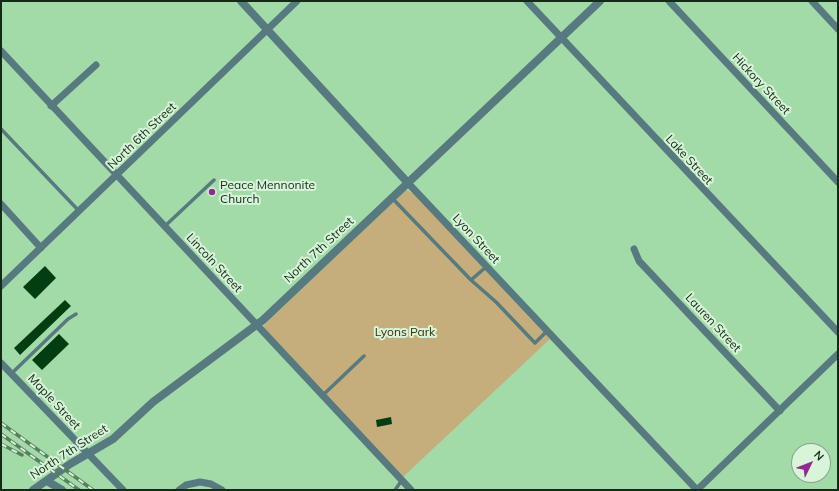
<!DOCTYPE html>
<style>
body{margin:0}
#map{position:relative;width:839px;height:491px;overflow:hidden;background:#a3dba8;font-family:Mulish,sans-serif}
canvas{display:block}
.frame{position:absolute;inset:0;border:2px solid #132a16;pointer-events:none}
.north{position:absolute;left:791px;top:443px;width:40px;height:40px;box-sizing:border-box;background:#d8f4d9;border:1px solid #89a38b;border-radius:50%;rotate:47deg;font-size:11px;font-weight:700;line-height:16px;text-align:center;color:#132a16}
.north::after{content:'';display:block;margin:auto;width:14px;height:18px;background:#8e2a90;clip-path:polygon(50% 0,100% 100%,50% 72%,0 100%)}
</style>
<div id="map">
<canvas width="839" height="491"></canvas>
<div class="frame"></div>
<div class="north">N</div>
</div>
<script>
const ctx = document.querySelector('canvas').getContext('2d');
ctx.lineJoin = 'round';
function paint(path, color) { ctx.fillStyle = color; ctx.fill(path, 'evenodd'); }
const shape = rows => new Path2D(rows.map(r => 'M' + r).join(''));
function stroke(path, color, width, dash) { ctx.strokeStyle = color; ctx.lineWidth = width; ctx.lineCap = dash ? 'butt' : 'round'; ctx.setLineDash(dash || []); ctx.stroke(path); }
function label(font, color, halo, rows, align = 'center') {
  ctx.font = font + ' Mulish,sans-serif'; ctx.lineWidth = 4; ctx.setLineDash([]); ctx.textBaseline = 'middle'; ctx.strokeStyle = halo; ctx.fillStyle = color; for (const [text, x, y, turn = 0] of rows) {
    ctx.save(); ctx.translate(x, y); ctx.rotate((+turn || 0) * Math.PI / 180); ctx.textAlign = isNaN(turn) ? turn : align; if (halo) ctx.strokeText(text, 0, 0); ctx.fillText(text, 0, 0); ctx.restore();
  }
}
paint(shape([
 [406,190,413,193,550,339,403,477,264,328,264,325]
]), '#c5ae7c');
paint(shape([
 [45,266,56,278,35,299,23,287],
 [65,300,71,306,20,355,14,348],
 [59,334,69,344,42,370,32,360],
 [391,417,392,424,377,427,376,420]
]), '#033e13');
stroke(shape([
 [1,129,79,211],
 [393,199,471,280,496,302,535,343,547,331],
 [165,226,214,180],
 [471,280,486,267],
 [11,374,68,319,76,314],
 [323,395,364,356],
 [395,490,402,480]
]), '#567a7f', 3.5);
stroke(shape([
 [527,1,838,332],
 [669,1,838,182],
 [812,1,838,29],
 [1,51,411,490],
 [51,106,96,65],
 [408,183,697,490],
 [1,204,41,248],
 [634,249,639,261,780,411],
 [1,286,297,1],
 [1,363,123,490],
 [179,490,186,485,200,482,211,484,222,490],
 [697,490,838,354]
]), '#567a7f', 7);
stroke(shape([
 [241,1,408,183],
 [47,481,62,490],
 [33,490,70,464,113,439,153,402,263,320,600,1]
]), '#567a7f', 8);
const rail = shape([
 [1,423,93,490],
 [1,434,79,490],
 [1,444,22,455]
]);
stroke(rail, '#59805d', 3.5);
stroke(rail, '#d8f4d9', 2, [6]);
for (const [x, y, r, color] of [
 [212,192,4,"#8e2a90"]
]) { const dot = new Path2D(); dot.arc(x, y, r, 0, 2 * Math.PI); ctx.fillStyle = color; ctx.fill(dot); stroke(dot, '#d8f4d9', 1.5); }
label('12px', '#132a16', '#d8f4d9', [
 ["Hickory Street",761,84,47],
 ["North 6th Street",142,136,-44],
 ["Lake Street",689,160,47],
 ["Lyon Street",476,239,47],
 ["North 7th Street",319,250,-43],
 ["Lincoln Street",214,263,47],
 ["Lauren Street",713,323,47],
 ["Maple Street",54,402,47],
 ["North 7th Street",69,452,-33]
]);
label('12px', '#132a16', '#d8f4d9', [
 ["Peace Mennonite",220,185],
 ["Church",220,199]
], 'left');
label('12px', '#3c2d05', '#d8f4d9', [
 ["Lyons Park",405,332]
]);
</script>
